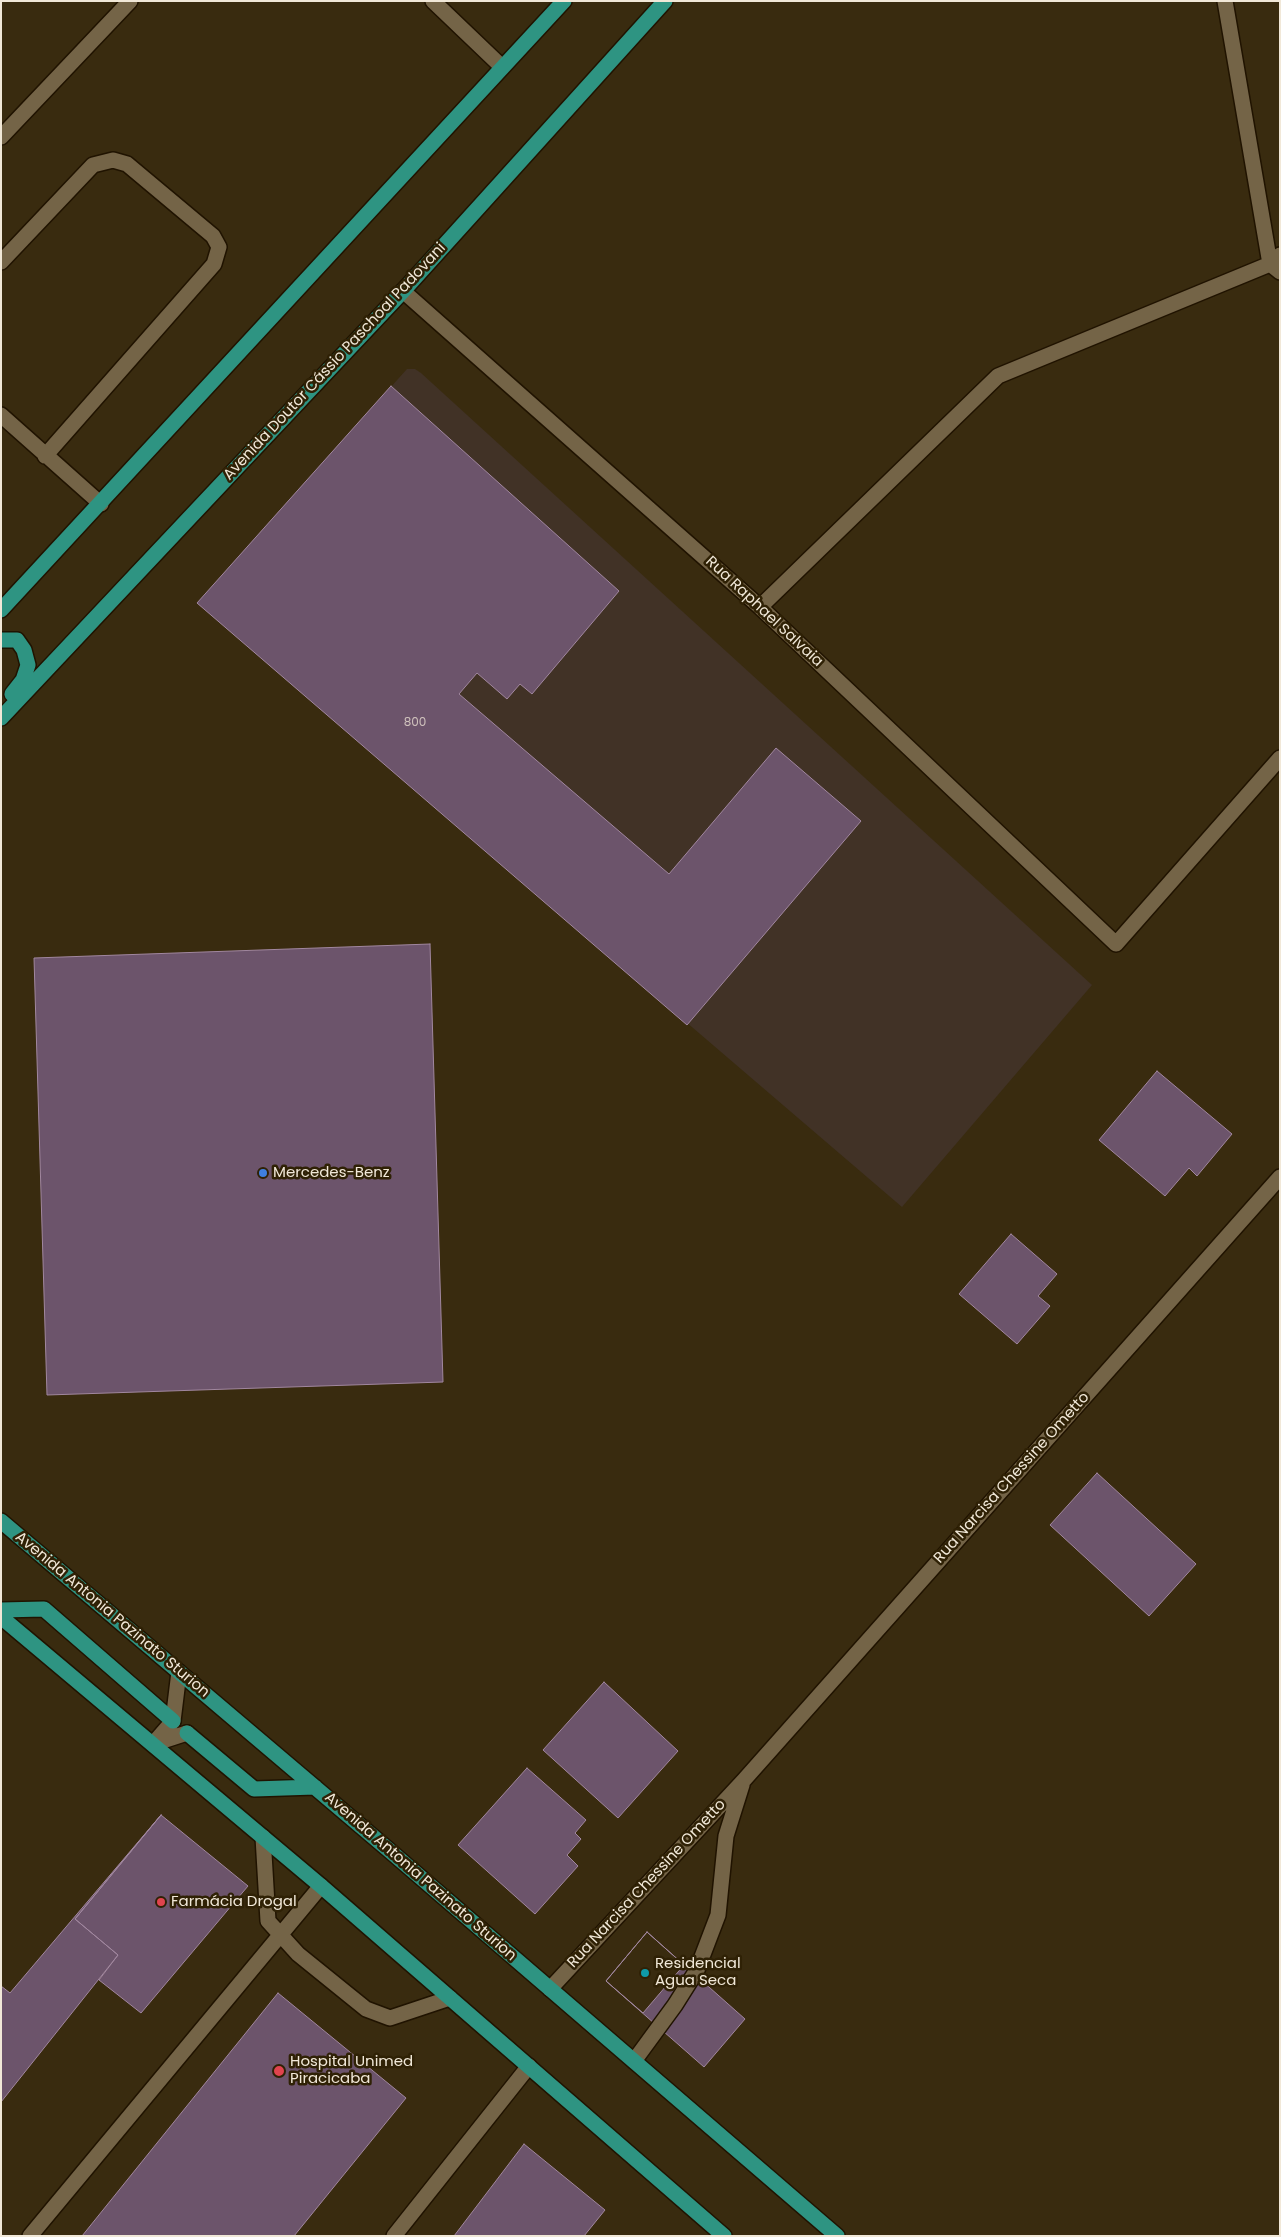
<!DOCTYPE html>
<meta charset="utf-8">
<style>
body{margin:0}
#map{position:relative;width:1281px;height:2237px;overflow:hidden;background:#392b0f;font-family:Poppins,sans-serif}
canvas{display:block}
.frame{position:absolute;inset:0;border:2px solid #f1e8d8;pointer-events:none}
</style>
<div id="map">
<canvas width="1281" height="2237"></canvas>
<div class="frame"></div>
</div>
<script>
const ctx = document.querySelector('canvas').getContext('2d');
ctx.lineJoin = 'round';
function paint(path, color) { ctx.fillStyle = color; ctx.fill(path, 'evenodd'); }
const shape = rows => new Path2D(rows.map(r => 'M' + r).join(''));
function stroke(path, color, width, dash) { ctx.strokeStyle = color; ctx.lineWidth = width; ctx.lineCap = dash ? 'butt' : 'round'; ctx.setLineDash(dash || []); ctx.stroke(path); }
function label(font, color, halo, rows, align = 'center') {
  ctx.font = font + ' Poppins,sans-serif'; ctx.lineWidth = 5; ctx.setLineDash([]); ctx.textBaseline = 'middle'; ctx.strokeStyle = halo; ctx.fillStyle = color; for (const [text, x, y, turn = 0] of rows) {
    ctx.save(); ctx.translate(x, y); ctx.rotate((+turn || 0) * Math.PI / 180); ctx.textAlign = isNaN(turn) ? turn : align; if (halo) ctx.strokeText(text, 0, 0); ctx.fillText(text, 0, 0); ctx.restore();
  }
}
paint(shape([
 [407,369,415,369,421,373,1092,985,902,1207,197,603]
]), '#413226');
const building = shape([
 [391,386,619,591,532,694,520,684,507,699,477,673,459,694,669,874,776,748,861,821,687,1025,197,603,391,386],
 [430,944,443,1382,47,1395,34,958,430,944],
 [1157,1071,1232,1134,1197,1176,1189,1168,1165,1196,1099,1140,1157,1071],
 [1011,1234,1057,1274,1038,1296,1050,1306,1017,1344,959,1294,1011,1234],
 [1097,1473,1196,1564,1149,1616,1050,1525,1097,1473],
 [604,1682,678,1751,618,1818,543,1750,604,1682],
 [527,1768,586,1820,575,1833,581,1839,567,1855,578,1866,535,1914,458,1845,527,1768],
 [161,1815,248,1886,141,2013,99,1980,118,1955,75,1919,161,1815],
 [161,1815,75,1919,118,1955,1,2102,1,1986,10,1993,161,1815],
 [647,1932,745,2019,704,2067,606,1981,647,1932],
 [647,1932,684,1965,643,2013,606,1981,647,1932],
 [278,1993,406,2098,294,2236,82,2236,278,1993],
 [524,2144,605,2210,584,2236,454,2236,524,2144]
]);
paint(building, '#6c546b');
stroke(building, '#a1879f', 1);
const minor = shape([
 [433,1,502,67],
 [1225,1,1270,264,1280,272],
 [1,137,130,1],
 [1,262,93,165,113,160,127,164,213,236,219,247,214,264,45,456],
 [403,291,760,607,1116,944,1280,758],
 [1,415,101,504],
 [760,607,998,376,1270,264,1280,255],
 [179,1672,173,1721,153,1744,187,1733],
 [263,1837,268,1921,298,1954,366,2009,390,2018,450,1998],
 [550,1989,744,1780,1280,1177],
 [634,2061,675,2005,697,1970,718,1915,726,1836,742,1785],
 [30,2236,321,1886],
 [394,2236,529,2066]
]);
const major = shape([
 [1,610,564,1],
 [1,640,17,640,24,650,28,665,23,680,12,694],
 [1,718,403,291,665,1],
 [1,1521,390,1851,837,2236],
 [1,1610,44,1609,173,1721],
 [1,1617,321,1886,724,2236],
 [187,1733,254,1789,315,1787]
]);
stroke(minor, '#201300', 18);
stroke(major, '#201300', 18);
stroke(minor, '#746447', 15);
stroke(major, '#2e9482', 15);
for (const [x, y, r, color] of [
 [263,1173,5,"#3f7fe0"],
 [161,1902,5,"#e0444e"],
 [645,1973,5,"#0f9aa8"],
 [279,2071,6,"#e0444e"]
]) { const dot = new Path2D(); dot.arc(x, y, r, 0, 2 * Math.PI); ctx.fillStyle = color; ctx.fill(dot); stroke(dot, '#2f2105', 2); }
label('12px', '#d0c3bd', null, [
 ["800",415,723]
]);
label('15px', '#f1e8d8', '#2f2105', [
 ["Avenida Doutor Cássio Paschoal Padovani",335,362,-47],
 ["Rua Raphael Salvaia",764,612,43],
 ["Rua Narcisa Chessine Ometto",1012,1478,-48],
 ["Avenida Antonia Pazinato Sturion",112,1615,40],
 ["Avenida Antonia Pazinato Sturion",420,1877,41],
 ["Rua Narcisa Chessine Ometto",647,1884,-47]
]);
label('15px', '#f1e8d8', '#2f2105', [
 ["Mercedes-Benz",273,1173],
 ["Farmácia Drogal",171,1902],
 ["Residencial",655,1964],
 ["Agua Seca",655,1981],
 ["Hospital Unimed",290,2062],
 ["Piracicaba",290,2079]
], 'left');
</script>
